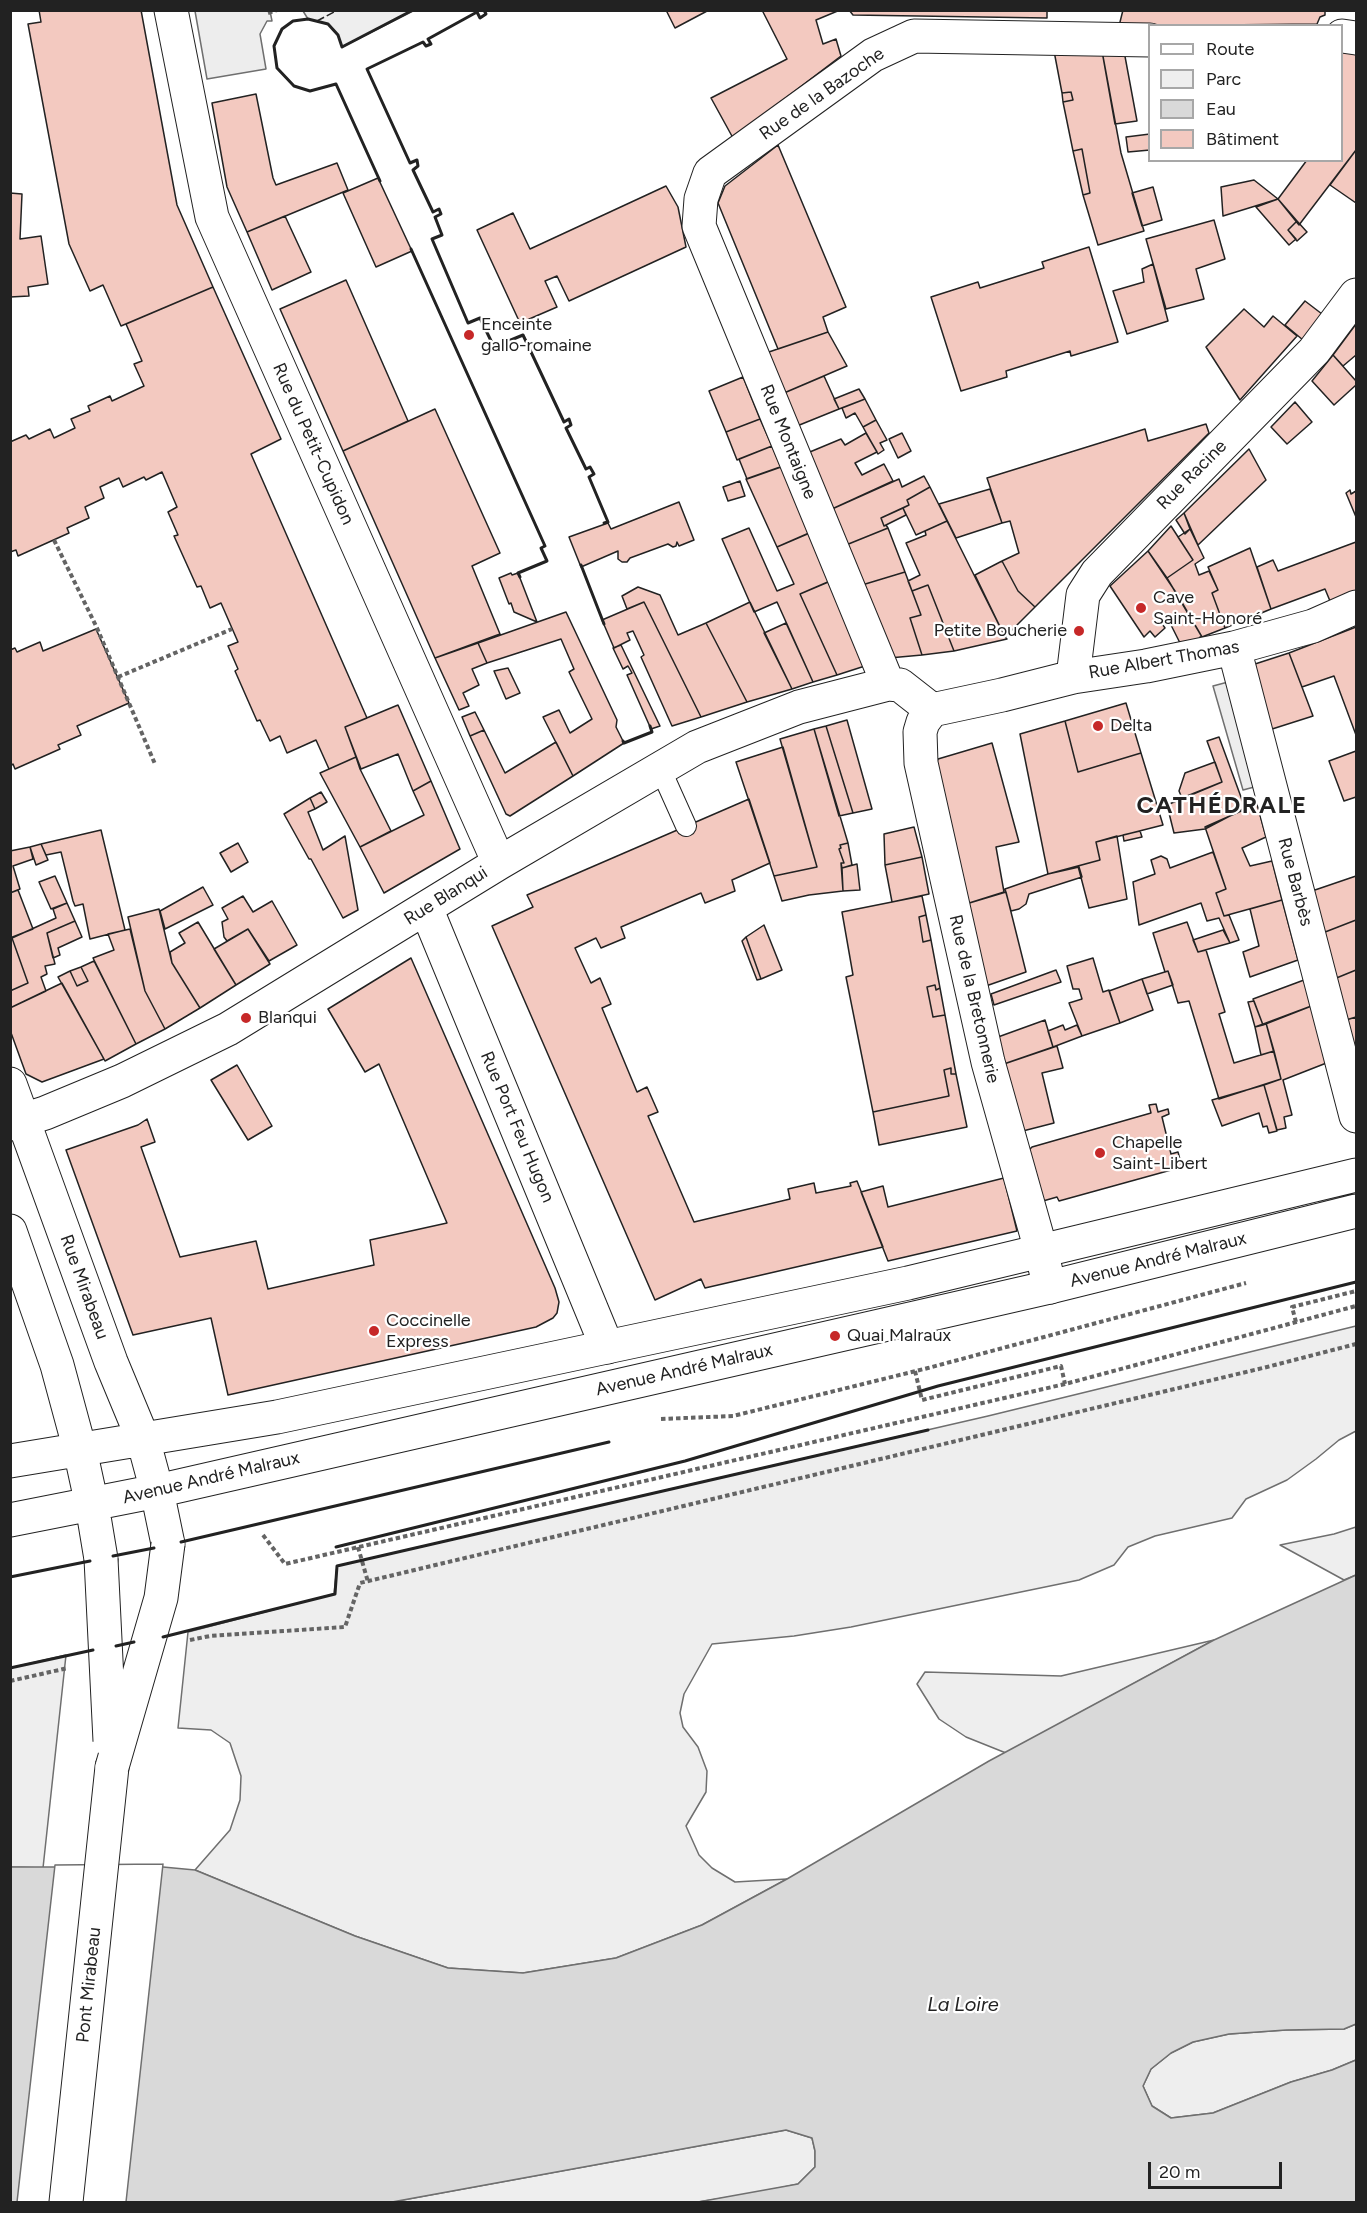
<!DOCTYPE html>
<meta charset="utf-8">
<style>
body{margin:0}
#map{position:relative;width:1367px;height:2213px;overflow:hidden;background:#fff;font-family:Figtree,sans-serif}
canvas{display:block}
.frame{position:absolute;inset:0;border:12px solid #222;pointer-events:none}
.legend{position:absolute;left:1148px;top:24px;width:195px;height:138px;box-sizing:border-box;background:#fff;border:2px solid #a7a7a7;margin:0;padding:8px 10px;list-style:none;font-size:18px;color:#222}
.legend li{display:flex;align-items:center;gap:12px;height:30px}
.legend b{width:30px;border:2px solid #a7a7a7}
.scale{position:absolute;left:1148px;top:2162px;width:134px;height:27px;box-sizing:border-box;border:3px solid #222;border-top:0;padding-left:8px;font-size:18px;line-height:21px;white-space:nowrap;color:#222;-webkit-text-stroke:4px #fff;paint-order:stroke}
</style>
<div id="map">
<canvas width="1367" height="2213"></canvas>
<div class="frame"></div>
<ul class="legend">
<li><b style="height:8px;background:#fff"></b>Route</li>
<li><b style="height:16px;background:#eee"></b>Parc</li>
<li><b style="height:16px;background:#d9d9d9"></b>Eau</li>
<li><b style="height:16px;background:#f3c9c0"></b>Bâtiment</li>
</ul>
<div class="scale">20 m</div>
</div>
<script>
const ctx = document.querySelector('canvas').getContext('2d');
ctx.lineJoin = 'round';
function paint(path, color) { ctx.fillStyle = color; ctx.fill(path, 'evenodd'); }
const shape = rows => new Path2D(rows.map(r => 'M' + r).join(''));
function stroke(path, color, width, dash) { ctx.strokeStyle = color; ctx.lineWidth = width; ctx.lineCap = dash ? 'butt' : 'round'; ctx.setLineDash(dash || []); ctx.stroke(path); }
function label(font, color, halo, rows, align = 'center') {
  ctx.font = font + ' Figtree,sans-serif'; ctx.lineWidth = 4.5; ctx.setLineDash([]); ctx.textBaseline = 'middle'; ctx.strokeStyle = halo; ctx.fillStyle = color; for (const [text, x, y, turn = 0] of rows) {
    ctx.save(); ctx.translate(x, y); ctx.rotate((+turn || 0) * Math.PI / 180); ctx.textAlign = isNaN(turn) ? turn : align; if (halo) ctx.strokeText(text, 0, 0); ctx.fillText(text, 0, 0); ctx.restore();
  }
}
const green = shape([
 [303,11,413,11,342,47,338,35,328,24,308,19,303,11],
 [1356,1326,1356,1431,1339,1440,1316,1459,1287,1480,1246,1499,1232,1518,1155,1536,1128,1547,1114,1565,1079,1580,851,1627,794,1636,712,1644,684,1694,680,1713,683,1727,698,1747,707,1771,706,1792,686,1826,699,1855,712,1868,735,1882,787,1879,702,1925,616,1958,523,1973,448,1968,355,1936,195,1870,230,1830,240,1800,241,1776,230,1743,211,1730,178,1728,188,1632,334,1594,337,1566,988,1416,1356,1326],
 [1356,1527,1356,1575,1344,1580,1280,1545,1334,1534,1356,1527],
 [1214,1640,1006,1753,966,1737,939,1719,917,1684,925,1672,1061,1676,1214,1640],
 [66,1655,43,1868,11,1867,10,1668,66,1655],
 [1356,2024,1356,2060,1332,2070,1291,2082,1213,2113,1171,2118,1152,2106,1143,2086,1151,2069,1171,2053,1193,2042,1229,2034,1286,2030,1344,2029,1356,2024],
 [786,2130,812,2138,815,2151,815,2167,798,2184,756,2193,698,2202,392,2202,786,2130]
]);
paint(green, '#eee');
stroke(green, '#6f6f6f', 1.5);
const parking = shape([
 [195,11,270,11,272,21,267,21,260,34,266,69,207,79,195,11],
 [1228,682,1258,786,1243,790,1213,686,1228,682]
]);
paint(parking, '#ededed');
stroke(parking, '#6f6f6f', 1.5);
const water = shape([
 [1356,1575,1356,2024,1344,2029,1286,2030,1229,2034,1193,2042,1171,2053,1151,2069,1143,2086,1152,2106,1171,2118,1213,2113,1291,2082,1332,2070,1356,2060,1356,2202,698,2202,798,2184,815,2167,815,2151,812,2138,786,2130,392,2202,11,2202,10,1867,163,1867,195,1870,355,1936,448,1968,523,1973,616,1958,702,1925,787,1879,989,1761,1214,1640,1356,1575]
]);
paint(water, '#d9d9d9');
stroke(water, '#6f6f6f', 1.5);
const pier = shape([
 [163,1864,126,2202,17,2202,55,1865,163,1864]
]);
paint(pier, '#fff');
stroke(pier, '#6f6f6f', 1.5);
const building = shape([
 [39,10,141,10,177,205,213,287,121,326,103,285,90,291,69,244,28,24,41,22,39,10],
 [666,10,709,10,675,28,666,10],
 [762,10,840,10,816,20,823,44,836,39,841,56,733,138,711,98,787,59,762,10],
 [849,10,1047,10,1047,18,853,15,849,10],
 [1123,10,1325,10,1325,15,1320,17,1317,24,1119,26,1123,10],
 [1342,49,1356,50,1356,150,1299,225,1278,199,1307,160,1342,160,1342,49],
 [1054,51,1102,51,1121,153,1144,231,1098,245,1083,195,1090,193,1082,149,1073,151,1063,102,1073,100,1071,92,1062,93,1054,51],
 [1102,51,1124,51,1137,121,1115,124,1102,51],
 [1071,92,1073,100,1063,102,1062,93,1071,92],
 [256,94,273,178,276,185,337,163,348,190,247,232,227,187,212,103,256,94],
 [1150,134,1150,150,1128,152,1126,137,1150,134],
 [778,145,846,307,823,317,828,332,778,349,718,203,725,186,778,145],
 [1082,149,1090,193,1083,195,1073,151,1082,149],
 [1356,150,1356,203,1330,185,1356,150],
 [378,178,412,251,376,267,343,193,378,178],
 [1254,180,1278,199,1223,216,1221,187,1254,180],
 [666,186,678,207,686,247,569,301,557,276,545,281,557,307,520,323,477,230,513,213,530,249,666,186],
 [1153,187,1162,220,1142,226,1132,193,1153,187],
 [10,193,22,194,20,239,41,236,48,284,28,287,29,296,10,297,10,193],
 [1278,199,1297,221,1288,230,1296,239,1289,245,1256,207,1278,199],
 [285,216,311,272,272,290,247,232,285,216],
 [1214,220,1225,259,1196,269,1204,299,1166,309,1146,239,1214,220],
 [1297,221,1307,232,1297,241,1288,230,1297,221],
 [1089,247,1118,342,1071,356,1070,351,1006,371,1007,377,961,391,931,297,978,282,980,288,1044,268,1042,262,1089,247],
 [1153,264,1168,321,1127,334,1113,291,1144,282,1142,269,1153,264],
 [346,280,408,421,343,451,280,309,346,280],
 [213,287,281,439,251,454,367,718,345,727,356,757,329,769,316,740,287,753,280,736,270,741,260,720,257,721,235,671,238,669,228,646,238,642,221,603,210,608,201,586,197,587,174,536,178,535,168,512,177,507,162,472,146,480,144,477,123,487,119,478,100,487,104,498,85,507,89,518,67,528,69,533,18,556,16,550,10,552,10,442,26,435,29,439,50,429,54,438,75,428,71,419,90,411,88,406,110,396,112,401,144,386,134,364,142,361,126,324,213,287],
 [1305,301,1322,314,1303,340,1285,325,1305,301],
 [1244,309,1264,327,1273,316,1297,336,1240,400,1206,347,1244,309],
 [1356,324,1356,355,1343,366,1333,355,1356,324],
 [828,332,847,366,777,396,757,356,828,332],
 [1333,355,1356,381,1356,385,1334,405,1312,381,1333,355],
 [824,376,839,409,792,428,777,396,824,376],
 [743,377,760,419,726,432,709,391,743,377],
 [859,389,865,399,839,409,834,399,859,389],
 [865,399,876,420,863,427,855,413,846,418,842,408,865,399],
 [1295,402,1312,422,1287,444,1271,427,1295,402],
 [435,409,500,553,472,566,500,634,435,658,343,451,435,409],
 [760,419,772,446,737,460,726,432,760,419],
 [876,420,887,440,880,443,884,450,878,454,863,427,876,420],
 [1206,424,1209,433,1035,607,1018,591,1002,561,1019,553,1010,521,1002,523,987,478,1145,429,1148,441,1206,424],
 [866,433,877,452,855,463,862,475,884,464,893,481,832,509,805,454,841,439,845,445,866,433],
 [902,433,911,451,898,458,889,439,902,433],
 [772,446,781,467,747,479,739,459,772,446],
 [1249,449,1266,480,1198,545,1184,513,1249,449],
 [783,466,812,532,777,547,746,479,783,466],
 [924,476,930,487,907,500,909,505,881,518,884,526,886,525,888,528,846,545,832,509,899,479,902,487,924,476],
 [740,481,745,496,728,501,723,487,740,481],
 [930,487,947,521,916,535,903,508,909,505,907,500,930,487],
 [990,489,1002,523,956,538,939,504,990,489],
 [1350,490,1351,494,1356,491,1356,517,1346,493,1350,490],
 [679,502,694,540,679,546,677,542,676,546,673,547,668,544,630,558,627,562,622,562,618,559,618,551,581,567,569,537,608,523,611,529,679,502],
 [903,508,906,515,884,526,881,518,903,508],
 [1184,513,1190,529,1185,534,1176,520,1184,513],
 [947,521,1005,637,1007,639,954,651,928,585,912,591,908,581,920,575,906,543,926,535,925,531,947,521],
 [1171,526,1193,560,1167,578,1148,551,1171,526],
 [749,528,777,591,794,584,777,547,809,533,830,581,800,594,837,675,813,682,777,602,754,612,722,539,749,528],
 [888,528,905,572,862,585,846,545,888,528],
 [1190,529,1204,558,1195,564,1199,575,1209,571,1218,590,1212,593,1225,628,1202,637,1167,578,1193,560,1178,537,1190,529],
 [1356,542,1356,591,1330,601,1325,589,1271,609,1257,567,1273,560,1278,571,1356,542],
 [1250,548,1271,609,1225,628,1212,593,1218,590,1208,567,1250,548],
 [1148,551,1177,594,1202,637,1200,637,1202,644,1183,649,1167,617,1161,622,1165,628,1155,637,1150,631,1144,637,1110,586,1148,551],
 [1002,561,1018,591,1035,607,1005,637,975,575,1002,561],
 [905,572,921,615,910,618,922,655,889,658,862,585,905,572],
 [511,573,512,575,518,573,537,622,514,612,511,603,509,604,499,578,511,573],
 [833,580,868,665,837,675,800,594,833,580],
 [928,585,954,651,922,655,910,618,921,615,912,591,928,585],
 [638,587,660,595,678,635,706,623,747,702,701,717,644,602,627,609,622,596,638,587],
 [644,602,701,717,672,726,641,657,644,655,633,631,627,633,630,640,614,648,602,620,644,602],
 [750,602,792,689,747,702,706,623,750,602],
 [566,612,617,720,616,727,624,743,573,776,543,717,559,710,570,733,592,719,569,672,574,669,561,639,487,663,478,643,566,612],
 [786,623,813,682,792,689,764,633,786,623],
 [1356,627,1356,735,1334,676,1302,687,1289,653,1356,627],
 [96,629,129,703,77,726,81,735,58,745,60,749,15,769,13,764,10,766,10,650,15,648,17,652,40,642,43,651,96,629],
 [478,643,487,663,472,669,479,685,463,693,469,706,459,710,435,658,478,643],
 [621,645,660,726,651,729,627,675,632,673,628,666,623,669,613,648,621,645],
 [1289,653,1313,716,1269,730,1255,664,1289,653],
 [508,668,520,693,506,699,494,671,508,668],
 [1126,703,1141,753,1078,772,1065,721,1126,703],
 [398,705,431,781,413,791,398,754,361,769,345,727,398,705],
 [475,712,484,730,470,736,462,717,475,712],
 [847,720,872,809,853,813,826,726,847,720],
 [1065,721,1078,772,1141,753,1163,825,1096,842,1100,860,1048,874,1020,734,1065,721],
 [826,726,853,813,839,816,814,729,826,726],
 [814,729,848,843,840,845,841,848,839,849,844,863,841,863,843,891,809,895,782,901,774,876,817,867,780,739,814,729],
 [484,730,505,773,556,742,573,776,510,816,506,814,470,736,484,730],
 [1219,737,1245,808,1205,829,1174,833,1167,805,1222,782,1207,741,1219,737],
 [992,743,1019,842,996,847,1004,892,966,904,937,762,938,759,992,743],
 [783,747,817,867,774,876,736,762,783,747],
 [1356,751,1356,797,1344,801,1329,761,1356,751],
 [356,757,360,769,391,831,360,847,320,773,356,757],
 [1215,762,1222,782,1182,798,1179,791,1185,773,1215,762],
 [431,781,460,849,384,893,360,847,424,815,413,791,431,781],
 [321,792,327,802,315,809,310,798,321,792],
 [310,798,315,809,308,812,323,850,345,836,358,910,343,918,311,859,309,859,284,814,310,798],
 [749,799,770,863,732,880,735,891,705,903,701,893,621,927,625,938,601,948,596,938,575,948,591,983,600,978,611,1004,602,1008,637,1092,647,1087,658,1112,648,1116,694,1222,790,1199,788,1189,814,1183,816,1193,851,1186,850,1183,857,1181,883,1247,705,1288,701,1279,655,1300,492,926,533,907,527,895,749,799],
 [1257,804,1266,837,1242,848,1250,866,1272,861,1282,900,1224,916,1216,893,1226,889,1205,827,1257,804],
 [914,827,922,857,885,865,884,834,914,827],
 [101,830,125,930,90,939,83,904,75,906,73,901,61,852,46,855,41,844,101,830],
 [1140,831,1142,837,1124,841,1123,835,1140,831],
 [1117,836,1127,899,1089,908,1078,866,1100,860,1096,842,1117,836],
 [238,843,248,862,231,872,220,853,238,843],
 [848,843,852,865,842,868,841,863,844,863,839,849,841,848,840,845,848,843],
 [41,844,48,860,36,865,30,847,41,844],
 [30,847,33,859,13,866,20,889,10,893,10,851,30,847],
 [1213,852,1226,889,1216,893,1224,916,1229,915,1239,940,1230,943,1219,918,1207,921,1201,903,1139,925,1133,882,1155,874,1151,860,1161,856,1167,859,1170,868,1213,852],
 [922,857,929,894,892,902,885,865,922,857],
 [857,864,860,890,843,891,842,868,857,864],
 [1079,867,1082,877,1029,894,1026,904,1019,909,1011,911,1005,889,1048,874,1079,867],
 [55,876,67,903,51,909,39,882,55,876],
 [1356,876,1356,920,1320,934,1312,891,1356,876],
 [203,887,213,905,165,929,160,911,203,887],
 [18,890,33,929,10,938,10,893,18,890],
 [1006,892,1026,972,983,987,966,904,1006,892],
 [243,896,253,912,272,901,297,945,269,961,248,929,227,941,224,937,222,922,228,919,222,908,243,896],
 [922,896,926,915,919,917,923,942,931,940,940,988,936,990,935,985,927,987,933,1017,945,1015,956,1074,951,1074,951,1068,944,1070,949,1096,873,1112,846,977,853,975,842,912,922,896],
 [1282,900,1298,960,1250,977,1243,952,1259,946,1250,909,1282,900],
 [67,903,75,921,47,933,55,964,45,966,47,974,41,977,46,991,10,1008,10,991,28,983,12,938,56,918,53,909,67,903],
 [159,909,172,963,200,1008,165,1029,145,991,128,917,159,909],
 [926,915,931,940,923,942,919,917,926,915],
 [1356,920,1356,970,1334,979,1320,934,1356,920],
 [75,921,82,937,58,948,60,955,53,958,47,933,75,921],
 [198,922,236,985,200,1008,172,963,170,952,185,943,179,933,198,922],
 [1187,922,1198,952,1206,950,1225,1012,1219,1014,1234,1063,1274,1051,1281,1079,1219,1099,1189,1001,1178,1003,1168,971,1165,972,1153,933,1187,922],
 [764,925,782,970,761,979,746,937,764,925],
 [130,929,145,991,165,1029,136,1044,93,958,114,950,108,934,130,929],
 [248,929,270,964,236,985,214,949,248,929],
 [1223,930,1230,943,1198,952,1193,940,1223,930],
 [746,937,761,979,757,980,742,941,746,937],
 [10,938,12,938,28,983,10,991,10,938],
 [411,958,555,1288,559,1302,557,1313,553,1318,536,1327,228,1395,211,1318,133,1335,66,1150,138,1125,147,1119,155,1142,141,1147,180,1257,256,1241,268,1289,374,1265,370,1240,447,1223,379,1064,365,1072,328,1009,411,958],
 [1093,958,1103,992,1109,990,1120,1023,1082,1036,1069,1003,1082,999,1079,989,1073,989,1067,966,1093,958],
 [94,961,136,1044,105,1061,58,977,70,971,77,986,88,981,81,967,94,961],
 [81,967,88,981,77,986,70,971,81,967],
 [1056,970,1061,982,994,1005,991,994,1056,970],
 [1356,970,1356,1017,1346,1020,1334,979,1356,970],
 [1168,971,1173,985,1147,994,1142,979,1168,971],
 [1142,979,1153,1010,1120,1023,1109,991,1142,979],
 [1304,980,1314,1005,1263,1025,1253,999,1304,980],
 [62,983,104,1059,42,1082,26,1074,10,1030,10,1008,62,983],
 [935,985,936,990,940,988,945,1015,933,1017,927,987,935,985],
 [1254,1001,1263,1025,1255,1027,1248,1002,1254,1001],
 [1314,1005,1329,1062,1283,1080,1292,1115,1284,1117,1286,1128,1277,1130,1264,1085,1281,1079,1266,1023,1314,1005],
 [1356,1017,1356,1049,1353,1050,1346,1020,1356,1017],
 [1045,1020,1053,1047,998,1066,998,1037,1045,1020],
 [1266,1023,1274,1051,1261,1055,1255,1027,1266,1023],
 [1063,1025,1065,1030,1077,1025,1082,1036,1053,1047,1048,1031,1063,1025],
 [1057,1046,1063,1068,1042,1073,1054,1123,1015,1133,998,1066,1057,1046],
 [237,1065,272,1126,248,1140,211,1080,237,1065],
 [951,1068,951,1074,956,1074,967,1127,879,1145,873,1112,949,1096,944,1070,951,1068],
 [1264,1085,1277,1131,1269,1133,1267,1126,1263,1127,1259,1113,1222,1126,1212,1100,1264,1085],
 [1156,1104,1158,1112,1168,1109,1169,1114,1162,1117,1171,1154,1178,1152,1182,1167,1059,1201,1057,1197,1043,1201,1029,1150,1032,1147,1151,1113,1149,1105,1156,1104],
 [1004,1178,1017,1231,888,1261,861,1192,883,1186,888,1207,1004,1178]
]);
paint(building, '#f3c9c0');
stroke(building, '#222', 1.5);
const service = shape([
 [660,768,686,826]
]);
const minor = shape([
 [171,10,212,217,499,863],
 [1342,36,1356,38],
 [1234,648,1356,1116],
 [1073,677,1083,595,1097,573,1314,351,1356,295],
 [888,684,699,226,701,199,710,173,873,55,914,36,1150,40],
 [932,710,923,722,920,732,921,763,988,1062,1037,1236,1050,1287],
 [932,710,1002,695,1073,677,1146,666,1234,648,1313,626,1356,607],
 [426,908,607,1347],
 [10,1124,45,1113,122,1081,228,1029,499,863,697,747,799,707,888,684,900,685,932,710]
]);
const secondary = shape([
 [10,1084,111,1362,143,1439],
 [10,1231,57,1365,80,1450]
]);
const primary = shape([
 [143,1439,157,1491,168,1544],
 [80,1450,92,1505,101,1559],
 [10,1461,277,1417,908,1283,1356,1175],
 [10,1520,157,1491,1050,1287,1356,1211],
 [66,2202,112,1767]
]);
stroke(service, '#222', 22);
stroke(minor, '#222', 35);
stroke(secondary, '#222', 35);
stroke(primary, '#222', 35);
stroke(shape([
 [268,13,277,10],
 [54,540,97,628,155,764],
 [118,677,232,629],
 [1296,1322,1292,1307,1356,1291],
 [915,1371,922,1400,1061,1366,1065,1384],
 [661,1419,733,1416,928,1368,1246,1283],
 [263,1535,285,1564,1065,1384,1356,1306],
 [358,1547,368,1582],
 [190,1640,210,1636,345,1627,360,1583,1267,1367,1356,1344],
 [10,1681,68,1668]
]), '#646464', 4, [4.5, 3]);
stroke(service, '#fff', 20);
stroke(minor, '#fff', 33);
stroke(secondary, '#fff', 33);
stroke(primary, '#fff', 33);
const primaryBridge = shape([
 [101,1559,110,1741],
 [112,1767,161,1598,168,1544]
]);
stroke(primaryBridge, '#222', 35, []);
stroke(primaryBridge, '#fff', 33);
stroke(shape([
 [317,21,338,10]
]), '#222', 1.5, [8, 3]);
stroke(shape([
 [484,10,486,14,480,18,477,12,428,39,431,44,426,46,423,42,367,69,410,163,417,160,418,166,413,170,433,212,439,209,441,214,435,217,442,235,432,239,468,323,480,318,494,347,523,335,564,422,569,419,571,425,566,428,586,469,590,467,594,474,589,477,608,522,604,523],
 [380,181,336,84,310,91,294,86,277,68,274,46,282,29,293,21,308,19,328,24,338,35,342,47,413,10],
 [411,249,545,546,541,548,547,561,518,573,520,577],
 [581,565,604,624],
 [623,741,624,743,652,732,650,726],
 [181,1542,609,1442],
 [336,1547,685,1461,938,1386,1356,1282],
 [113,1556,154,1548],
 [10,1577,90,1561],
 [163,1637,335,1594,337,1566,928,1430],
 [116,1646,134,1642],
 [10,1668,93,1650]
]), '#222', 3);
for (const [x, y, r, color] of [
 [469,335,6,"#c62828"],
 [1141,608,6,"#c62828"],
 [1079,631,6,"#c62828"],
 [1098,726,6,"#c62828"],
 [246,1018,6,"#c62828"],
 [1100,1153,6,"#c62828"],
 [374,1331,6,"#c62828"],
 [835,1336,6,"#c62828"]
]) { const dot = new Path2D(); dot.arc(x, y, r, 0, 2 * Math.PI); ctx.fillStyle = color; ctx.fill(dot); stroke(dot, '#fff', 2); }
label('18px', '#222', '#fff', [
 ["Rue de la Bazoche",822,94,-35],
 ["Rue Montaigne",788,442,68],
 ["Rue du Petit-Cupidon",313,444,66],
 ["Rue Racine",1192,475,-45],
 ["Rue Albert Thomas",1164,660,-10],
 ["Rue Barbès",1295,882,75],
 ["Rue Blanqui",446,896,-32],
 ["Rue de la Bretonnerie",974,999,77],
 ["Rue Port Feu Hugon",517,1127,67],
 ["Avenue André Malraux",1158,1260,-14],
 ["Rue Mirabeau",84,1287,70],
 ["Avenue André Malraux",684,1370,-13],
 ["Avenue André Malraux",211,1478,-13],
 ["Pont Mirabeau",89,1985,-84]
]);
label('18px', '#222', '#fff', [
 ["Enceinte",481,325],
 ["gallo-romaine",481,346],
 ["Cave",1153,598],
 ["Saint-Honoré",1153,619],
 ["Petite Boucherie",1067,631,"right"],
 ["Delta",1110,726],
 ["Blanqui",258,1018],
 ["Chapelle",1112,1143],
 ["Saint-Libert",1112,1164],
 ["Coccinelle",386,1321],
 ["Express",386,1342],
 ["Quai Malraux",847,1336]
], 'left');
label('italic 20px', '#222', '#fff', [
 ["La Loire",963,2005]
]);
ctx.letterSpacing = '1.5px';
label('bold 24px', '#222', '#fff', [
 ["CATHÉDRALE",1222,806]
]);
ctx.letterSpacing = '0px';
</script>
